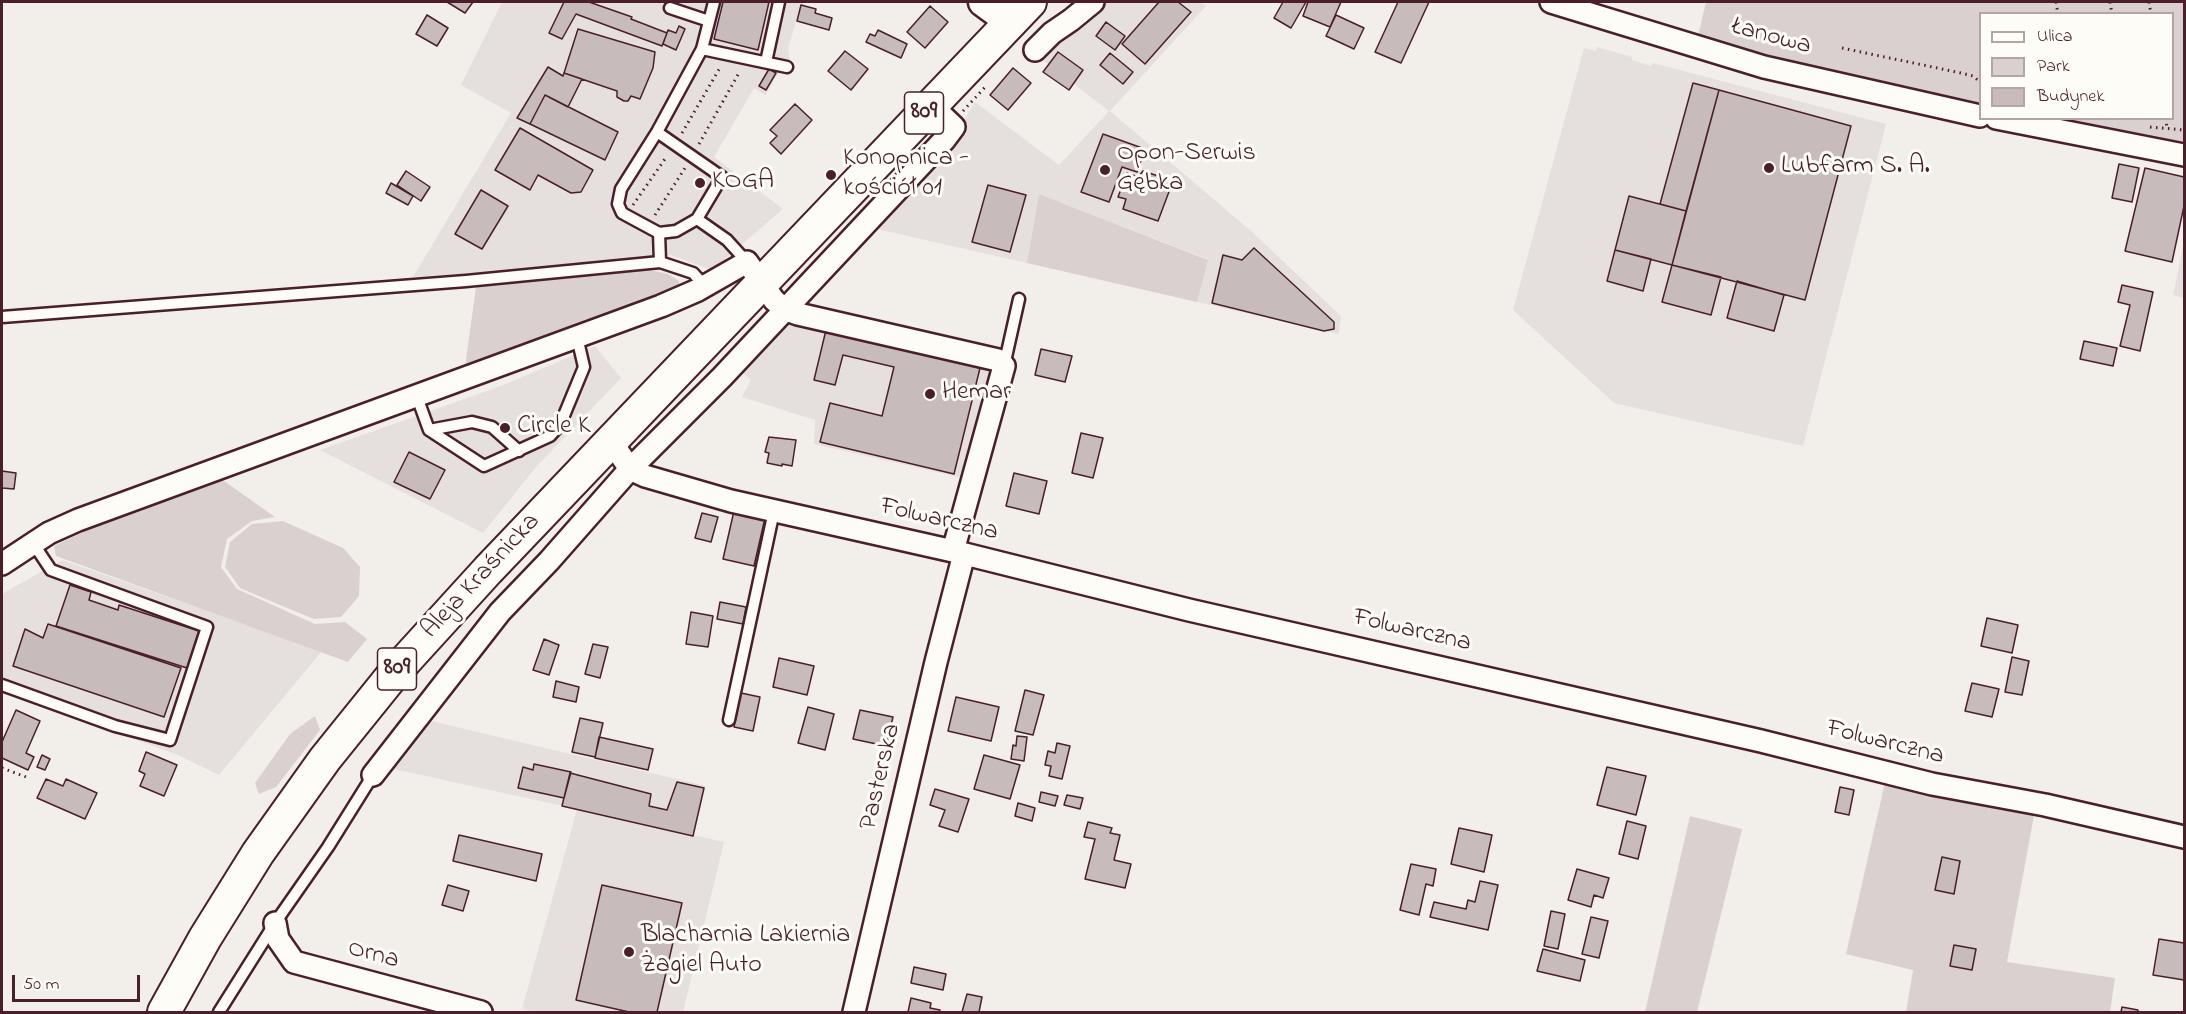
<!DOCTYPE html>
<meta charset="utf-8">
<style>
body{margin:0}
#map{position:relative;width:2186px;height:1014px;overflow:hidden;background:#f2efeb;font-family:"Indie Flower",sans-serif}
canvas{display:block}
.frame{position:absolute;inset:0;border:3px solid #4a1f2b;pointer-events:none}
.legend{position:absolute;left:1979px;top:12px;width:195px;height:108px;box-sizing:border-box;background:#fdfcf7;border:2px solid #b5a4a5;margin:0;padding:8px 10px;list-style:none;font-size:18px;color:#4a1f2b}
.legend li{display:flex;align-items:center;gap:12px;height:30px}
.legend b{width:30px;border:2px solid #b5a4a5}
.scale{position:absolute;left:12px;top:975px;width:128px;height:27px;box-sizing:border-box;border:3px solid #4a1f2b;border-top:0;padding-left:8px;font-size:18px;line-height:21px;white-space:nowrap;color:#4a1f2b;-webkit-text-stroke:4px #fdfcf7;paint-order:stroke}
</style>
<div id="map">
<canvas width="2186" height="1014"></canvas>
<div class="frame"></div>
<ul class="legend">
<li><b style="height:8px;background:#fdfcf7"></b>Ulica</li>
<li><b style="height:16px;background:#d9d0cf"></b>Park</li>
<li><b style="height:16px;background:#c8bbbb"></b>Budynek</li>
</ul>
<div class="scale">50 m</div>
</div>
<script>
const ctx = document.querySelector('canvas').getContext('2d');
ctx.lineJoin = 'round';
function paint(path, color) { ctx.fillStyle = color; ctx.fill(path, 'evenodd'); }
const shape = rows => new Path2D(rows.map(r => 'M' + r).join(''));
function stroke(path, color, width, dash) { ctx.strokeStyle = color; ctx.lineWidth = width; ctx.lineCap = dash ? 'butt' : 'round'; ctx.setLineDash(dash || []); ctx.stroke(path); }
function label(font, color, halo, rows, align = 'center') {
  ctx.font = font + ' "Indie Flower",sans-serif'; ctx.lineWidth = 6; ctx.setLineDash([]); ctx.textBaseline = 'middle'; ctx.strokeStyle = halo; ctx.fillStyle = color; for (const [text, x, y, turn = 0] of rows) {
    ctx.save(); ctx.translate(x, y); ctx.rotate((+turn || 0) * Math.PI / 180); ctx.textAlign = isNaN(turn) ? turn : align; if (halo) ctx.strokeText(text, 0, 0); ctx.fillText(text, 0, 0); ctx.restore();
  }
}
paint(shape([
 [502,2,802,2,788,48,792,72,781,69,765,95,754,88,714,157,783,209,712,270,671,255,555,268,413,277,511,113,461,85],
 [1101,2,1200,2,1206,6,1110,111,1251,231,1341,316,1339,334,1197,302,1207,259,1039,194,1027,263,872,228,941,159,975,102,1059,165,1109,111,1039,57],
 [1597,47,1632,57,1632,60,1651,66,1653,63,1886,124,1803,446,1614,403,1513,310,1584,48,1596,51],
 [2184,242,2184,298,2173,295],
 [789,316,995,365,967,479,814,444,815,420,742,397,751,380,739,370],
 [595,346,621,378,536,467,483,533,320,450,501,386],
 [62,560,322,651,219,775,178,755,2,691,2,594],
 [431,721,706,786,693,835,724,842,683,1012,536,1012,522,1009,577,809,394,769]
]), '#e5dfdd');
paint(shape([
 [1706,2,2184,2,2184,146,2053,119,2172,118,2172,14,1980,14,1980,104,1832,72,1698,36],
 [1039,194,1208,260,1197,302,1027,263],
 [641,268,668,274,679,281,679,284,674,289,465,367,476,287],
 [220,478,275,517,252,521,227,539,221,567,237,589,315,624,345,622,367,639,348,662,56,556,54,546,152,499],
 [283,521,343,548,360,567,359,596,341,617,314,619,280,605,240,588,225,567,230,542,252,524],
 [315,716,320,730,276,787,259,794,255,783,290,734],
 [1886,778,2035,810,2007,962,2115,978,2110,1012,1906,1012,1913,970,1846,954],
 [1690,816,1742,829,1697,1012,1645,1012]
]), '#d9d0cf');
const building = shape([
 [447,2,473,2,465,13,447,2],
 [564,2,589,2,632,17,631,19,667,33,662,46,576,14,562,39,549,33,564,2],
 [723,2,769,2,758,50,714,39,723,2],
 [1159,2,1178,2,1191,12,1145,64,1122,44,1159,2],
 [1283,2,1306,2,1291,28,1274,18,1283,2],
 [1308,2,1341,2,1330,27,1303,16,1308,2],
 [1398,2,1429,2,1401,63,1375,52,1398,2],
 [801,5,816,9,815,13,832,18,829,30,797,21,801,5],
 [930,6,948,22,925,48,907,32,930,6],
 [427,15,448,28,437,46,416,34,427,15],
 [1336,15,1364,28,1354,49,1326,36,1336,15],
 [1106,22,1125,36,1115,50,1096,36,1106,22],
 [679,26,685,29,676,50,663,44,668,30,676,33,679,26],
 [578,29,655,52,653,68,640,99,631,96,628,101,624,101,617,97,617,91,564,73,578,29],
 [878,30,907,44,901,58,866,42,870,34,875,36,878,30],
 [845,51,868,69,851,90,828,71,845,51],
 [1058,52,1083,70,1069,90,1043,72,1058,52],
 [1110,53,1133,72,1123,84,1100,65,1110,53],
 [548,67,563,76,564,73,582,79,568,107,545,95,530,124,517,118,548,67],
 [1013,68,1031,83,1008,110,990,95,1013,68],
 [769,69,776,73,766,90,759,86,769,69],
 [1693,83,1719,90,1686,211,1660,204,1693,83],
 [1719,90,1851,126,1805,300,1672,265,1719,90],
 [545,95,618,132,605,160,530,124,545,95],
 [795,104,812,120,781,154,770,143,777,136,770,130,795,104],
 [520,128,593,170,581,192,571,193,538,175,530,190,495,170,520,128],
 [1103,134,1145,149,1137,172,1122,167,1109,202,1081,192,1103,134],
 [2119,164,2139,168,2132,202,2112,198,2119,164],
 [2145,168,2184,177,2184,206,2172,262,2125,251,2145,168],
 [406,171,430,187,421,201,397,185,406,171],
 [1143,171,1173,181,1158,221,1123,209,1126,199,1118,197,1127,173,1138,177,1143,171],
 [391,183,413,196,408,205,386,193,391,183],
 [988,185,1026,195,1010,252,972,242,988,185],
 [481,190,508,206,482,249,455,234,481,190],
 [1629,196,1686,211,1672,265,1615,250,1629,196],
 [1254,248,1334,322,1334,329,1324,331,1212,303,1223,255,1242,260,1254,248],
 [1615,250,1651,259,1643,291,1607,281,1615,250],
 [1672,265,1721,277,1711,315,1662,302,1672,265],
 [1737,281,1784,295,1774,331,1727,318,1737,281],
 [2122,285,2153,292,2140,351,2120,346,2130,305,2118,302,2122,285],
 [826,330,980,368,954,474,820,442,830,403,882,416,894,367,843,355,835,385,814,380,826,330],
 [2084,341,2117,348,2113,366,2080,359,2084,341],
 [1041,349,1072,356,1065,382,1035,375,1041,349],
 [1081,433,1103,438,1093,478,1072,473,1081,433],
 [769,437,796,440,792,466,782,464,782,466,767,463,769,453,765,452,769,437],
 [409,452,445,470,430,499,394,482,409,452],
 [2,471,16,473,14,489,2,488,2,471],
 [1014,473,1047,481,1039,514,1006,506,1014,473],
 [734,511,765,518,754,566,723,559,734,511],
 [702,513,718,517,711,542,695,538,702,513],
 [70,585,91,592,89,600,118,610,119,605,199,631,187,668,56,626,70,585],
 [720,602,746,607,743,624,717,619,720,602],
 [691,612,713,616,708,647,686,644,691,612],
 [1987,618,2018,625,2012,653,1981,646,1987,618],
 [48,624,181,668,164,717,13,666,25,629,43,638,48,624],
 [544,639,559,645,549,675,533,670,544,639],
 [593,644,608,647,600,678,585,674,593,644],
 [2012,657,2029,661,2022,695,2005,692,2012,657],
 [779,658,814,666,807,695,773,687,779,658],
 [556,681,579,687,576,702,553,697,556,681],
 [1972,683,1999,689,1992,717,1965,711,1972,683],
 [1025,690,1044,695,1033,735,1015,731,1025,690],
 [741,693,760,697,753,731,734,727,741,693],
 [956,697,999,707,991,741,948,731,956,697],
 [808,707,834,714,825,750,798,743,808,707],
 [16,710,40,721,26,753,34,757,28,770,2,758,2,742,16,710],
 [860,710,893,717,886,746,853,739,860,710],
 [580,718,603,723,595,757,572,752,580,718],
 [1017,736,1027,737,1024,761,1011,759,1013,745,1016,746,1017,736],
 [599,737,653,749,648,770,595,758,599,737],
 [1057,743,1070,746,1062,779,1049,776,1051,766,1045,765,1048,751,1055,753,1057,743],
 [146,752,177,765,164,796,140,786,145,774,139,771,146,752],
 [42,755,50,759,45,770,37,767,42,755],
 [984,755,1020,765,1010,799,974,789,984,755],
 [534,764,571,772,564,798,518,788,523,767,533,770,534,764],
 [1607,767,1646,776,1636,815,1597,805,1607,767],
 [570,773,651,794,649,806,667,810,677,782,704,788,693,836,562,806,570,773],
 [46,779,63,786,66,779,97,793,85,819,37,798,46,779],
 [1840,787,1854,790,1849,815,1835,812,1840,787],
 [935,789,969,799,958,832,939,826,945,810,930,805,935,789],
 [1041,792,1058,796,1055,806,1039,802,1041,792],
 [1067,795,1083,798,1080,809,1064,805,1067,795],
 [1018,803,1035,808,1032,821,1015,816,1018,803],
 [1627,821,1646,826,1638,859,1619,854,1627,821],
 [1088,822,1112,828,1110,833,1120,835,1114,860,1131,864,1125,888,1085,879,1095,839,1084,837,1088,822],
 [1459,828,1492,835,1484,872,1451,864,1459,828],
 [459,835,542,854,536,881,453,861,459,835],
 [1942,857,1960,861,1954,894,1935,890,1942,857],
 [1411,864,1436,869,1433,886,1426,884,1419,915,1400,910,1411,864],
 [1577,869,1609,878,1603,898,1594,895,1591,907,1568,900,1577,869],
 [1480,881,1498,885,1488,930,1430,917,1434,902,1466,909,1468,900,1475,902,1480,881],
 [448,885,469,891,463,911,442,905,448,885],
 [602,885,682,903,657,1012,629,1012,576,1000,602,885],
 [1551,911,1565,914,1558,949,1544,946,1551,911],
 [1591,917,1608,921,1599,958,1582,954,1591,917],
 [2159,939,2184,943,2184,980,2153,975,2159,939],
 [1954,945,1976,949,1972,970,1950,966,1954,945],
 [1543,949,1585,960,1580,981,1537,971,1543,949],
 [914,967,946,974,943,990,911,983,914,967],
 [967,994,982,997,979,1012,962,1012,967,994],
 [911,998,931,1003,930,1008,940,1010,939,1012,908,1012,911,998],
 [2122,1007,2138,1010,2138,1012,2121,1012,2122,1007]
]);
paint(building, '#c8bbbb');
stroke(building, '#4a1f2b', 1.5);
const lane = shape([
 [670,8,709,21],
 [702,49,787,67],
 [766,62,779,2],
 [657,132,722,177,697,219,676,231,659,233,622,213,618,204,621,189,657,132,702,49,714,2],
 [697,219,727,240,747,262],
 [659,233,660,262],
 [2,317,466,281,660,262,693,273,705,286],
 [1004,366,1019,299],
 [417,397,429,430,484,466,550,436,560,425,584,367,577,337],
 [429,430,472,422,492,427,519,451],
 [2,685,115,726,170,740,207,627,51,570,33,543],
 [729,720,774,511],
 [219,1012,275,923,328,847,373,775]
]);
const street = shape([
 [1551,2,1764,67,1980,116],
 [1035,50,1052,33,1071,20,1093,2],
 [1996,118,2184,155],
 [611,441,630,469,645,476,731,501,953,551,1189,610,1761,741,1932,784,2045,805,2184,837],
 [2,564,49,533,78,520,661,306,698,290,747,262,774,300,784,309,798,314,998,360,1004,366,953,551],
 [373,775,500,612,549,561,630,469,722,377,945,139,954,127,931,105],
 [275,923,278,939,294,962,481,1012],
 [854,1012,936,662,964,554]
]);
const secondary = shape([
 [983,2,998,13,1019,13,1015,2]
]);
const primary = shape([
 [164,1012,205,938,258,853,325,759,396,671,488,570,1030,2]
]);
stroke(lane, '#4a1f2b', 15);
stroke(street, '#4a1f2b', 26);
stroke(secondary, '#4a1f2b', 33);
stroke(primary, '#4a1f2b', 36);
stroke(shape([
 [2056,2,2058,14],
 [2110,2,2112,14],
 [2149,2,2151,14],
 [1842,48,1961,73,1973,76,1980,82],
 [963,111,987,85],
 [2166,118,2167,130],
 [2150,127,2184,130],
 [682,133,721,66],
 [699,144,740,71],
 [633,205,667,156],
 [655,215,685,168],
 [2,768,26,777]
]), '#4a1f2b', 3, [1.5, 4.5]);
stroke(lane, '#fdfcf7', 10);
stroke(street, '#fdfcf7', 21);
stroke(secondary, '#fdfcf7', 28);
stroke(primary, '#fdfcf7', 32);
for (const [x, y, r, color] of [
 [1769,168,6,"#4a1f2b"],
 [1105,170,6,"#4a1f2b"],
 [831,175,6,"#4a1f2b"],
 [700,183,6,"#4a1f2b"],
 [930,394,6,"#4a1f2b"],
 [505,428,6,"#4a1f2b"],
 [629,952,6,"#4a1f2b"]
]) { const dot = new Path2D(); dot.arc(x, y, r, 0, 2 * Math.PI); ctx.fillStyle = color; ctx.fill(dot); stroke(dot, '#fdfcf7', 2); }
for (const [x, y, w] of [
 [924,113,39],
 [397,669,39]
]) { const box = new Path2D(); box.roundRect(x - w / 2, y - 21, w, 42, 4.5); ctx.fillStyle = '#fdfcf7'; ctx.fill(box); stroke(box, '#4a1f2b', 1.5); }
label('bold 24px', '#4a1f2b', null, [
 ["809",924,113],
 ["809",397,669]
]);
label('26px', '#4a1f2b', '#fdfcf7', [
 ["Łanowa",1771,38,15],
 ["Folwarczna",939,521,13],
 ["Aleja Kraśnicka",482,577,-47],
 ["Folwarczna",1412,632,13],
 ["Folwarczna",1885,744,14],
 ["Pasterska",882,777,-77],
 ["Orna",373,956,15]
]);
label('26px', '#4a1f2b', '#fdfcf7', [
 ["Opon-Serwis",1117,155],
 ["Gębka",1117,185],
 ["Konopnica -",843,160],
 ["kościół 01",843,190],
 ["Lubfarm S. A.",1781,168],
 ["KOGA",712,183],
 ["Hemar",942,394],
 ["Circle K",517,428],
 ["Blacharnia Lakiernia",641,937],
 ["Żagiel Auto",641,967]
], 'left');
</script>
